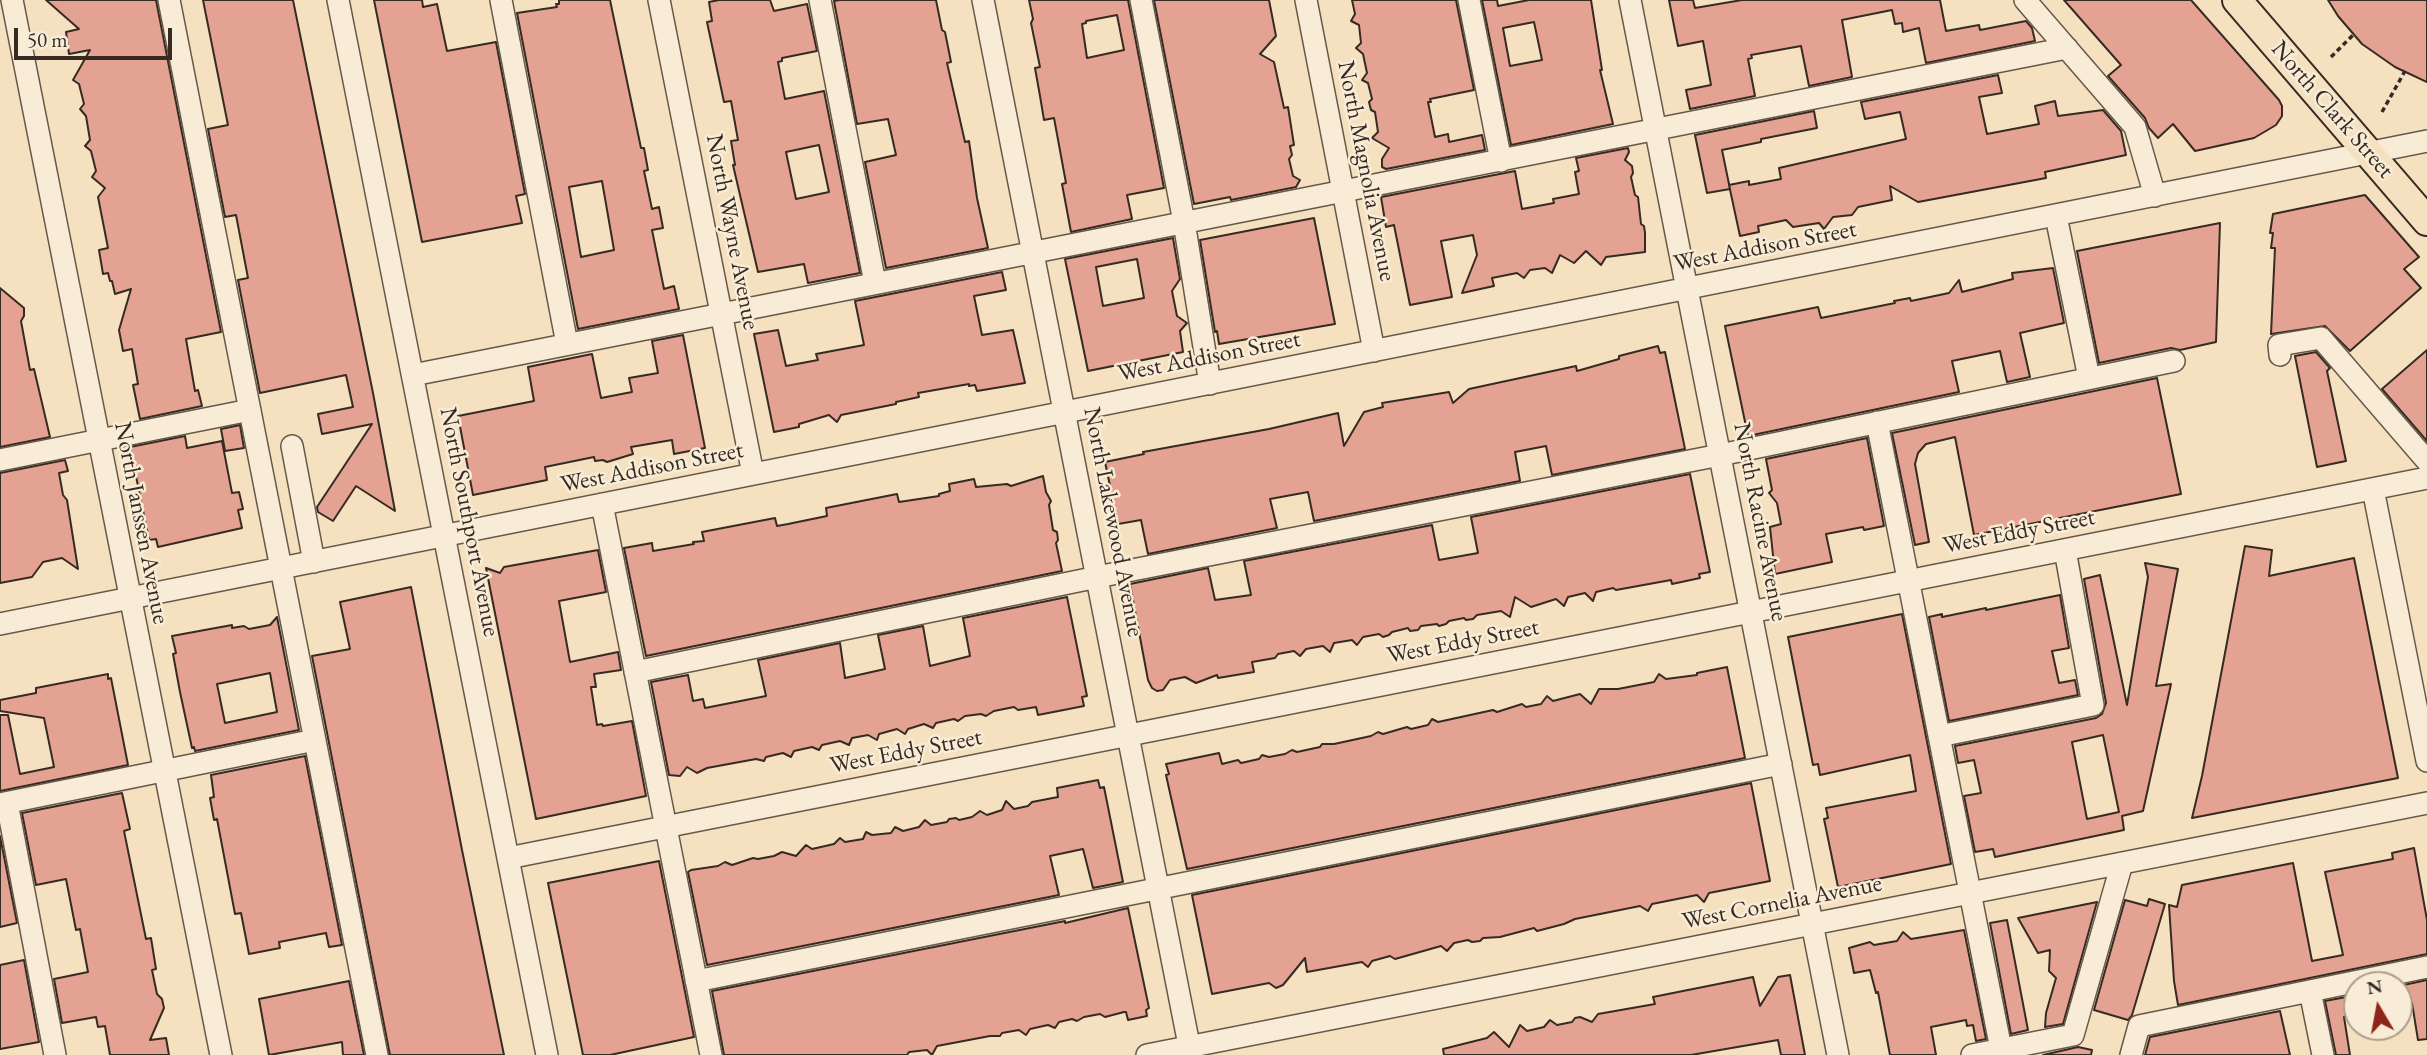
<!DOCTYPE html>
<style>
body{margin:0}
#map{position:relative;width:2427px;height:1055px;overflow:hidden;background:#f5e1c0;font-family:"EB Garamond",serif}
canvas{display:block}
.north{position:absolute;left:2343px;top:971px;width:70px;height:70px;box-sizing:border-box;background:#f8ecd6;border:2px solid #ab9e8e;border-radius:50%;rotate:350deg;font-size:19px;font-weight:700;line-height:28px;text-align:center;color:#372a23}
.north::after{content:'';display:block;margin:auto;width:24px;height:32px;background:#8f2418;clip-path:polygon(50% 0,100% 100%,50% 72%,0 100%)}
.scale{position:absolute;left:14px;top:28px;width:158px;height:32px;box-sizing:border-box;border:4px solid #372a23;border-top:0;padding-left:9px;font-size:21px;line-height:24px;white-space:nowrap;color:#372a23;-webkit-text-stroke:5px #f8ecd6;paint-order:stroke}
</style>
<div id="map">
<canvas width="2427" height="1055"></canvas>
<div class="north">N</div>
<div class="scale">50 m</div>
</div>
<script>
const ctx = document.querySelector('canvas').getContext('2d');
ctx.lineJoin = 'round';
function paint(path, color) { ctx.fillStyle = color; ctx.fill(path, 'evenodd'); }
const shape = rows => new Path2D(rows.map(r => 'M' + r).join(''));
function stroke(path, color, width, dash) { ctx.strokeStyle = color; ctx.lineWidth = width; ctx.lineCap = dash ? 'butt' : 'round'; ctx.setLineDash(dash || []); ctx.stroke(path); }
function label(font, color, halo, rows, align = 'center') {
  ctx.font = font + ' "EB Garamond",serif'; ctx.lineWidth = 5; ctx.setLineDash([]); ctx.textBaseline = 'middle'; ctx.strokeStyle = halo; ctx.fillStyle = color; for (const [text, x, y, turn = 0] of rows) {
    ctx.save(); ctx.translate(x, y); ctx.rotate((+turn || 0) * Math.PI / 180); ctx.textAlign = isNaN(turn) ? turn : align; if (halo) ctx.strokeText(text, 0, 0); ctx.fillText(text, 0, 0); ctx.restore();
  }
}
const building = shape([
 [46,0,156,0,221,332,186,339,195,391,198,390,202,406,140,419,133,385,138,384,132,349,123,351,119,330,131,289,115,294,112,281,110,281,108,273,103,274,99,250,108,248,98,197,105,188,92,177,96,171,91,151,85,146,90,140,86,116,80,109,84,104,79,84,73,80,90,50,69,54,66,32,79,29,46,0],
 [203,0,293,0,373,393,395,511,356,486,333,521,318,512,317,507,372,424,322,434,318,414,353,407,346,375,260,393,238,280,248,278,236,215,225,217,208,129,228,125,203,0],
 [374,0,422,0,423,7,437,4,447,51,496,42,525,194,516,196,522,223,422,242,374,0],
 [559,0,610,0,641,148,644,148,648,170,644,171,652,209,659,207,663,228,652,230,664,289,674,286,679,309,578,329,517,13,557,7,556,4,559,4,559,0],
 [602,181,614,250,581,257,569,187,602,181],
 [719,0,770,0,774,11,807,4,817,51,782,58,782,61,778,62,785,99,824,91,860,273,808,283,804,264,758,272,733,165,735,165,731,141,738,140,731,101,724,102,707,22,712,21,709,2,719,0],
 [819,145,829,192,796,199,786,152,819,145],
 [840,0,936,0,942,30,945,32,951,62,947,63,965,142,969,141,977,198,988,248,886,268,865,162,896,155,888,119,857,124,834,1,840,0],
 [1029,0,1128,0,1164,188,1127,195,1132,219,1071,232,1062,184,1066,183,1054,118,1044,120,1040,96,1035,68,1040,67,1031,23,1033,19,1029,0],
 [1117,15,1124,50,1087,58,1082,24,1086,23,1086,21,1117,15],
 [1154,0,1269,0,1276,36,1260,54,1274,62,1284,108,1288,107,1294,145,1290,146,1292,155,1289,159,1293,176,1300,180,1296,187,1231,200,1230,197,1194,204,1154,0],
 [1352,0,1456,0,1474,90,1430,99,1431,102,1428,102,1435,137,1448,134,1449,142,1482,135,1485,150,1386,169,1382,167,1382,159,1389,148,1372,138,1378,132,1375,112,1371,110,1369,102,1372,99,1368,83,1362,80,1367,73,1363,54,1356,48,1361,43,1359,25,1351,21,1355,14,1352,0],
 [1482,0,1497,0,1498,6,1529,0,1591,0,1602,70,1600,70,1613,124,1511,145,1482,0],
 [1534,22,1542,60,1510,66,1503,28,1534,22],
 [1669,0,1693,0,1695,8,1742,0,1940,0,1946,31,1979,25,1980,30,2026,21,2032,28,2035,41,1926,63,1919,28,1903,32,1902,23,1895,24,1892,10,1842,20,1852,77,1809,86,1801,46,1751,55,1752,58,1748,59,1755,96,1690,109,1686,90,1711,85,1703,41,1678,46,1669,0],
 [2064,0,2191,0,2279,100,2282,106,2282,116,2276,125,2254,138,2195,151,2173,124,2158,138,2149,128,2145,118,2108,76,2121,65,2064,0],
 [2328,0,2427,0,2427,82,2395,67,2362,44,2338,16,2328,0],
 [1998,75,2002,93,1979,97,1987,134,2039,124,2035,106,2055,101,2058,116,2103,110,2121,131,2126,155,2045,172,2046,178,1918,202,1890,186,1892,200,1858,207,1852,215,1833,217,1824,229,1819,223,1793,227,1786,220,1758,226,1759,232,1740,236,1729,185,1749,181,1749,185,1781,179,1779,168,1906,139,1900,112,1865,119,1861,102,1998,75],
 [1814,111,1817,128,1761,139,1761,142,1722,150,1730,189,1707,193,1695,135,1814,111],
 [1628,148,1629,152,1625,160,1632,166,1633,173,1631,177,1635,195,1638,197,1641,224,1644,226,1645,233,1645,252,1606,257,1601,265,1586,251,1574,263,1560,255,1552,273,1545,268,1530,270,1524,278,1517,273,1492,278,1494,286,1462,293,1477,255,1473,235,1441,241,1452,297,1410,305,1394,225,1386,227,1381,197,1515,171,1522,209,1554,203,1553,199,1579,194,1575,172,1579,171,1576,158,1628,148],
 [2365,195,2419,257,2404,269,2421,288,2350,351,2325,326,2271,334,2275,248,2271,248,2273,233,2270,233,2273,214,2365,195],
 [1314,218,1335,324,1219,344,1217,331,1215,332,1200,240,1314,218],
 [2220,223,2216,342,2180,350,2171,348,2099,363,2077,251,2220,223],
 [1173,238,1180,279,1172,291,1177,316,1187,323,1180,331,1183,352,1088,371,1065,259,1173,238],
 [1137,259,1144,298,1103,306,1096,267,1137,259],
 [2053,268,2064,323,2020,333,2030,377,2007,382,2000,351,1952,361,1959,392,1748,436,1725,326,1818,307,1821,318,1895,303,1894,301,1910,298,1911,301,1949,293,1959,280,1962,292,2013,279,2012,273,2053,268],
 [1002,272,1006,290,974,296,982,335,1013,330,1025,383,977,391,975,385,969,386,969,384,918,393,919,397,896,402,896,404,841,415,837,422,829,415,799,424,799,427,774,432,754,334,778,330,786,366,818,360,816,354,864,345,855,301,1002,272],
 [0,288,24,308,24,316,21,321,30,370,34,369,50,437,0,447,0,288],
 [683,335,705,448,674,454,672,440,631,447,633,454,607,462,603,460,595,461,594,457,545,467,547,480,473,495,458,416,534,401,528,367,592,354,601,398,632,392,629,378,658,373,652,341,683,335],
 [1658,346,1660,353,1665,352,1685,449,1552,475,1546,446,1515,452,1520,481,1314,521,1308,492,1270,499,1277,528,1148,554,1141,520,1118,524,1105,462,1144,454,1143,452,1269,429,1338,413,1344,446,1364,412,1383,407,1382,403,1449,392,1453,403,1469,389,1576,366,1577,371,1619,359,1619,356,1658,346],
 [2427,350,2427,441,2382,389,2427,350],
 [2316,352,2330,368,2327,371,2346,461,2317,467,2295,356,2316,352],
 [2157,378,2181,494,1974,535,1955,437,1926,444,1918,453,1915,464,1929,542,1915,545,1892,433,2157,378],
 [240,425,244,448,225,451,221,429,240,425],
 [185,436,187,448,222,441,232,493,239,492,243,509,238,510,242,528,158,547,156,539,149,540,130,447,185,436],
 [1867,438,1884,526,1864,530,1863,527,1826,534,1832,562,1775,574,1770,527,1781,524,1777,503,1769,493,1772,490,1766,459,1867,438],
 [65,460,68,471,59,473,63,495,67,500,78,569,62,558,43,562,32,577,0,583,0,473,65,460],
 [1690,474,1710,572,1699,574,1700,578,1672,584,1671,580,1616,590,1613,588,1596,592,1593,601,1585,593,1568,597,1564,606,1556,599,1531,607,1515,597,1510,617,1501,611,1477,615,1473,619,1466,620,1464,618,1449,621,1446,624,1439,626,1437,624,1421,626,1418,630,1410,631,1408,628,1392,632,1389,635,1383,637,1379,634,1363,637,1357,645,1352,640,1334,643,1330,652,1323,646,1306,649,1300,656,1294,651,1278,654,1275,658,1252,662,1254,672,1218,678,1217,675,1196,683,1185,677,1170,680,1163,690,1157,691,1152,688,1148,680,1130,584,1208,568,1215,600,1251,595,1244,561,1432,525,1439,560,1478,553,1471,517,1690,474],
 [1043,476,1046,492,1051,501,1049,505,1053,530,1057,532,1058,540,1056,543,1062,571,646,656,624,548,652,543,653,551,694,544,693,542,704,541,702,532,775,518,777,526,788,524,827,516,826,508,897,494,899,502,939,496,939,494,950,491,949,484,974,479,976,487,1007,484,1011,486,1043,476],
 [2245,546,2272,550,2269,576,2354,558,2398,778,2192,818,2202,776,2245,546],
 [598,550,606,592,559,601,570,662,618,652,621,670,594,674,596,687,591,687,597,725,602,724,603,726,632,721,646,796,536,819,486,568,500,573,504,567,598,550],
 [2145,563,2178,569,2156,686,2171,684,2143,811,2122,816,2124,830,1995,857,1993,849,1975,852,1964,796,1981,793,1974,760,1958,763,1955,746,2096,718,2102,714,2106,703,2084,579,2100,575,2127,705,2148,577,2145,563],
 [2103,735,2119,812,2087,819,2072,742,2103,735],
 [411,587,462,850,504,1055,390,1055,312,656,350,649,340,602,411,587],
 [2060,595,2069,648,2052,651,2059,683,2075,680,2078,695,1949,721,1929,617,1942,614,1942,617,1986,608,1986,610,2060,595],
 [1067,597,1087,696,1082,697,1084,706,1038,715,1036,707,1018,710,1014,707,994,711,986,716,981,714,965,716,958,721,954,719,936,723,933,728,924,724,908,729,905,734,897,729,879,734,877,740,868,735,852,738,849,745,840,741,822,745,819,750,812,747,794,751,791,757,783,753,766,757,764,761,756,759,707,768,697,773,687,767,680,776,669,775,651,682,688,675,693,701,703,699,705,708,766,696,758,660,840,643,845,678,885,669,878,635,923,626,930,666,970,656,963,618,1067,597],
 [1902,614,1951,864,1838,887,1824,819,1828,818,1826,808,1916,791,1911,760,1910,755,1820,775,1818,764,1813,765,1788,637,1902,614],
 [277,617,299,730,195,751,194,747,192,748,180,692,173,654,176,653,172,636,232,625,232,628,244,626,249,629,270,625,277,617],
 [270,673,277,712,225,723,217,684,270,673],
 [1727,667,1745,758,1187,869,1166,775,1169,774,1166,764,1219,753,1222,764,1238,760,1241,763,1259,759,1262,755,1269,757,1285,754,1292,750,1297,752,1320,747,1322,744,1334,744,1371,736,1378,732,1383,734,1407,727,1411,729,1428,725,1432,719,1438,722,1493,710,1497,712,1522,704,1526,707,1541,704,1547,696,1553,701,1580,694,1591,704,1599,689,1618,689,1654,682,1659,674,1666,679,1697,675,1697,673,1727,667],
 [108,674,108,679,111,678,128,765,0,791,0,715,8,715,20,774,54,767,44,718,0,711,0,700,36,693,36,688,108,674],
 [305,756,342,945,329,947,326,933,279,942,280,948,249,954,241,913,235,914,217,819,214,820,210,798,214,797,211,775,305,756],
 [1098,780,1100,788,1104,787,1123,882,1093,888,1083,849,1050,856,1059,895,707,965,688,872,691,870,718,866,725,862,732,865,753,858,758,859,774,856,782,852,796,856,806,845,812,849,834,844,840,838,845,842,863,839,866,832,872,835,891,833,895,827,903,831,919,827,925,820,931,825,947,822,949,819,956,818,959,820,972,817,980,811,987,815,1002,810,1006,801,1014,809,1028,806,1032,802,1058,797,1057,788,1098,780],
 [1751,783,1770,881,1709,893,1704,902,1697,895,1652,904,1648,911,1640,906,1575,919,1564,924,1537,931,1534,928,1500,937,1483,938,1480,941,1472,942,1468,940,1454,943,1447,951,1441,946,1395,959,1390,956,1372,961,1368,967,1362,962,1307,972,1305,958,1283,985,1276,988,1269,983,1212,994,1192,895,1751,783],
 [122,793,130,829,124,831,146,939,151,938,156,969,152,970,157,994,162,999,164,1008,150,1040,166,1038,169,1055,110,1055,105,1026,98,1027,96,1017,62,1023,54,979,88,972,80,929,76,930,66,879,36,885,22,813,122,793],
 [0,836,17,923,0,927,0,836],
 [2414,848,2427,920,2427,954,2178,1005,2174,981,2169,905,2177,907,2182,885,2293,863,2312,961,2343,955,2325,872,2393,859,2392,853,2414,848],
 [659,861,694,1037,610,1055,583,1055,548,883,659,861],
 [2149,899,2165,904,2132,1015,2128,1020,2094,1010,2125,900,2147,906,2149,899],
 [2097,902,2063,1024,2045,1027,2046,1013,2056,978,2049,971,2050,950,2038,953,2018,918,2097,902],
 [1128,908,1149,1008,1146,1010,1147,1016,1128,1020,1126,1012,1124,1012,1105,1017,1100,1014,1084,1017,1077,1021,1072,1019,1059,1022,1055,1028,1048,1025,1030,1029,1026,1035,1019,1030,1002,1033,1000,1036,990,1036,937,1046,932,1055,927,1050,909,1052,907,1055,724,1055,712,991,1065,921,1065,923,1128,908],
 [2007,920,2028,1030,2011,1034,1990,923,2007,920],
 [1964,930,1986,1039,1976,1041,1973,1025,1967,1026,1966,1020,1931,1027,1936,1055,1890,1055,1878,992,1876,993,1870,970,1854,973,1849,948,1870,942,1874,945,1897,941,1903,932,1911,939,1964,930],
 [24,960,39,1042,0,1049,0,965,24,960],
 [1790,975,1805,1055,1781,1055,1778,1040,1691,1055,1444,1055,1443,1049,1487,1038,1494,1032,1509,1047,1520,1025,1527,1031,1544,1027,1550,1020,1557,1025,1572,1022,1575,1018,1580,1017,1592,1022,1598,1014,1655,1004,1653,997,1753,977,1760,1006,1778,977,1790,975],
 [2427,980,2427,1039,2418,1040,2412,1003,2399,1006,2399,986,2427,980],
 [349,981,364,1055,343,1055,342,1042,269,1055,259,999,349,981],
 [2357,995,2357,1014,2344,1017,2350,1055,2336,1055,2325,1001,2357,995],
 [2280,1011,2290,1055,2145,1055,2150,1037,2280,1011],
 [2078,1047,2092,1050,2091,1055,2043,1055,2078,1047]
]);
paint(building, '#e4a392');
stroke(building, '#372a23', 2);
const minor = shape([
 [12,0,221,1055],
 [169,0,377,1055],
 [338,0,547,1055],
 [501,0,567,344],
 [659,0,753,474],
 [820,0,875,283],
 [983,0,1191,1055],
 [1141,0,1184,222,1210,384],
 [1306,0,1374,351],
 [1469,0,1501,161],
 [1630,0,1838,1055],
 [2025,0,2135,127,2155,196],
 [2056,216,2089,378],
 [2280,355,2279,345,2321,338,2427,461],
 [413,375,2067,48],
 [1877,422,2001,1049],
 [292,446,314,562],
 [0,460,250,410],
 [2373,489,2427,761],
 [602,504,711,1055],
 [0,624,2427,141],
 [635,672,1122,572,1720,455,2174,361],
 [1939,736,2093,705,2065,550],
 [7,803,55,1055],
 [0,804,315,740],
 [508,858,2427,478],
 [696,981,1781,764],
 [2310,991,2323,1055],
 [1147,1055,2427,803],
 [1972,1055,2073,1035,2122,863],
 [2131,1055,2139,1026,2427,967]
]);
const major = shape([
 [2237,0,2427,221]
]);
stroke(minor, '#66584a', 24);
stroke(major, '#372a23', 32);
stroke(shape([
 [2331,57,2353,35],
 [2382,112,2405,71]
]), '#372a23', 3.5, [5, 3.5]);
stroke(minor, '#f8ecd6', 21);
stroke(major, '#f5e1c0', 28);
label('24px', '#372a23', '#f8ecd6', [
 ["North Clark Street",2332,110,49],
 ["North Magnolia Avenue",1366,171,79],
 ["North Wayne Avenue",732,232,79],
 ["West Addison Street",1765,247,-11],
 ["West Addison Street",1209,357,-11],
 ["West Addison Street",652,468,-11],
 ["North Southport Avenue",469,522,79],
 ["North Lakewood Avenue",1113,522,79],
 ["North Racine Avenue",1760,522,79],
 ["North Janssen Avenue",141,523,79],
 ["West Eddy Street",2019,532,-11],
 ["West Eddy Street",1463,642,-11],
 ["West Eddy Street",906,752,-11],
 ["West Cornelia Avenue",1782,903,-11]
]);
</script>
